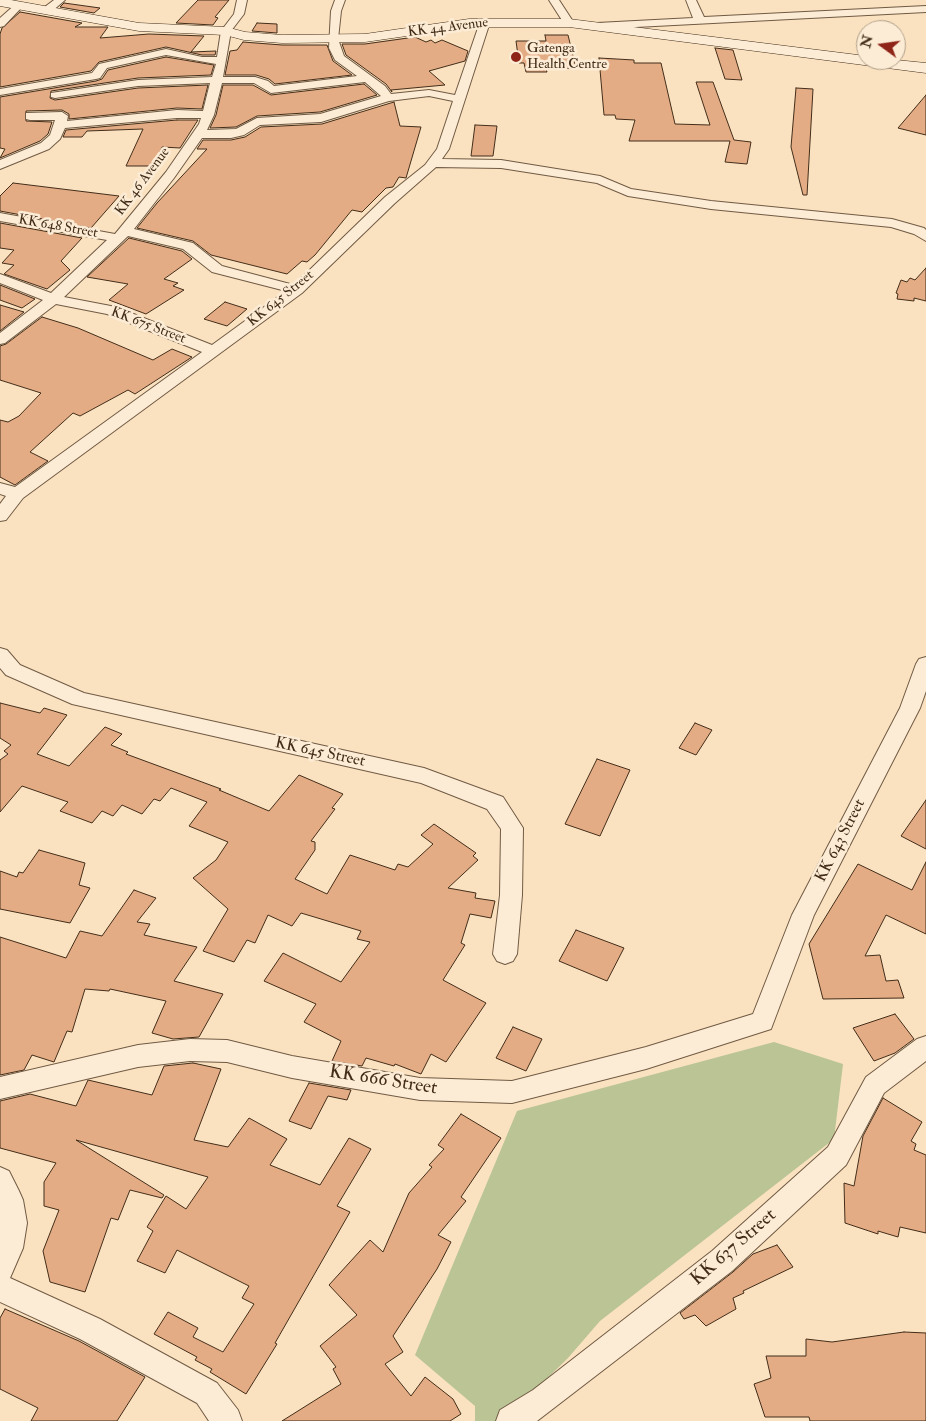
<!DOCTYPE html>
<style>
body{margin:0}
#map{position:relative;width:926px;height:1421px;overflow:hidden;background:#fae2c0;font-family:"IM FELL Double Pica",serif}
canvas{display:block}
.north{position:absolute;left:856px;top:20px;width:50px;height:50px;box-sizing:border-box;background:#fcecd6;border:1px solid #b2a08a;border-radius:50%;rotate:284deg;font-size:14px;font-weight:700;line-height:20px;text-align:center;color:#432d19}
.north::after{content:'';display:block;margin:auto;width:18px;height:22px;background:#8f2418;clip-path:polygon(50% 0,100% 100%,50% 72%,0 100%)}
</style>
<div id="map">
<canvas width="926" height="1421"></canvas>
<div class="north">N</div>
</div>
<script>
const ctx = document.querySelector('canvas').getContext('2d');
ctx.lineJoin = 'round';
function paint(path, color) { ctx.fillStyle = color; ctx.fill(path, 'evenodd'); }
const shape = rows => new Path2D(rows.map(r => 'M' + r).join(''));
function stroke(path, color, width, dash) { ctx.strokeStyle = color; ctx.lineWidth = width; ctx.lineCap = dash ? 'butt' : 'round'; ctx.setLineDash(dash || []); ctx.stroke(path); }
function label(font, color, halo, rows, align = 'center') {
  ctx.font = font + ' "IM FELL Double Pica",serif'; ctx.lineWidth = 5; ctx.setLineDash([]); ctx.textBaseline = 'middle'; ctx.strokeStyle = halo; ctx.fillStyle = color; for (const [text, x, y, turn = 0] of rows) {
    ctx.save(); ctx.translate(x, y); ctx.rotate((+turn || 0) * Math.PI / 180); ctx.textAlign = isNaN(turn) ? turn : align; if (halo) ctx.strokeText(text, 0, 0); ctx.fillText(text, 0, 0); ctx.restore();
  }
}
paint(shape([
 [774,1042,843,1064,834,1139,600,1321,568,1358,515,1410,527,1421,475,1421,475,1406,415,1355,517,1111]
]), '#bac495');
const building = shape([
 [198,0,229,0,215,17,218,18,213,25,176,23,198,0],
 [64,3,100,8,94,13,60,7,64,3],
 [20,12,82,23,75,27,108,27,100,38,149,34,204,36,191,52,216,51,215,55,202,55,166,47,99,62,91,71,0,87,0,34,2,28,20,12],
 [257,23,277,24,277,33,252,31,257,23],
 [545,35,568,35,576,68,546,69,547,72,526,72,524,63,519,63,516,41,546,41,545,35],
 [415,37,426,42,431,40,435,43,442,40,468,51,465,61,429,71,445,85,391,90,392,92,386,84,346,55,342,44,365,44,415,37],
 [243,42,282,45,327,45,333,61,352,75,275,84,269,79,256,75,225,75,230,51,237,50,243,42],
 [715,48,733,50,742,80,725,79,715,48],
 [166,57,214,65,211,75,138,78,51,91,50,98,55,100,138,88,208,85,202,109,177,108,69,119,69,114,62,110,26,111,26,121,52,122,48,134,40,141,0,158,5,149,0,148,0,97,96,81,102,79,108,70,166,57],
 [599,58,634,60,634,63,661,63,675,124,710,125,696,82,713,82,734,140,751,142,747,164,725,162,730,141,629,141,635,120,616,119,615,115,604,115,599,58],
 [364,84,377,95,320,112,257,116,236,127,210,128,216,115,223,85,253,85,271,95,364,84],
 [796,88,813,89,807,195,803,195,791,147,796,88],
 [926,95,926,135,898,128,926,95],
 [394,102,400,126,421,127,406,178,399,177,393,187,386,188,362,212,352,210,315,255,307,262,302,261,287,274,211,255,193,241,137,228,157,203,207,149,197,149,203,140,231,140,245,137,261,127,322,124,394,102],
 [177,120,198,120,180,148,162,147,154,166,126,166,143,129,87,131,82,137,63,137,66,130,177,120],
 [475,125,497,126,493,156,471,156,475,125],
 [13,183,119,196,91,228,0,211,0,196,13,183],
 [0,223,82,238,61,261,70,270,47,289,4,274,14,265,2,263,14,250,0,248,0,223],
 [129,238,182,251,192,259,164,279,178,283,173,286,184,290,146,314,109,300,128,284,87,277,129,238],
 [926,268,926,301,914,298,914,301,897,299,898,294,896,293,901,280,907,282,910,278,915,280,926,268],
 [0,285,35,299,22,308,0,300,0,285],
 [225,302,247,309,227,326,204,319,225,302],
 [0,305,24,312,0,331,0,305],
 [42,317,78,328,153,360,172,349,192,357,135,394,128,390,80,416,73,413,30,452,48,461,15,485,0,477,0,420,8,422,19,416,41,393,0,380,0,346,6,344,42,317],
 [0,703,40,713,44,708,67,715,37,754,69,766,105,727,122,734,111,745,128,752,126,754,221,789,219,790,269,811,299,775,343,794,332,808,335,809,311,841,315,842,315,850,295,879,327,894,350,855,395,870,398,864,408,867,433,844,421,835,434,824,476,853,473,856,478,860,448,888,476,893,475,898,495,901,491,918,470,914,461,943,465,945,443,980,486,1003,446,1062,431,1054,421,1074,395,1064,394,1066,366,1058,362,1066,332,1061,341,1041,304,1022,316,1004,264,981,283,953,341,982,370,942,357,939,361,931,301,913,292,926,268,915,255,943,247,940,234,962,203,951,228,909,193,878,216,860,228,842,189,826,207,802,171,788,160,801,154,799,142,814,122,805,113,816,102,811,92,823,60,811,68,802,22,786,0,812,0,760,8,754,4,751,11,745,0,738,0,703],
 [695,723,712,730,696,755,679,748,695,723],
 [597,759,630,770,600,836,565,824,597,759],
 [926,800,926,849,901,836,926,800],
 [39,850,85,863,79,885,90,888,70,923,0,909,0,871,17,877,19,872,23,873,39,850],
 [926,862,926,934,886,915,865,956,880,955,886,981,898,980,904,998,823,999,809,944,858,864,912,890,926,862],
 [134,890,156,898,137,922,150,924,144,935,197,947,174,981,223,994,199,1037,173,1039,152,1033,166,1001,110,989,109,991,85,989,72,1032,67,1031,54,1062,32,1055,24,1070,0,1075,0,937,66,958,80,931,102,936,134,890],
 [576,930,624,948,607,981,559,961,576,930],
 [895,1014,914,1039,895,1053,874,1061,853,1028,895,1014],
 [513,1027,542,1039,526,1071,496,1058,513,1027],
 [193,1063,221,1069,194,1140,228,1147,249,1118,287,1139,270,1165,320,1185,349,1138,371,1149,337,1206,350,1212,275,1343,277,1344,246,1394,210,1372,212,1369,195,1360,197,1357,154,1334,168,1312,198,1328,193,1337,223,1352,254,1304,242,1298,249,1286,177,1250,165,1273,137,1261,153,1231,147,1227,166,1196,186,1209,208,1177,76,1140,164,1195,162,1198,130,1190,118,1220,111,1218,85,1292,50,1282,43,1251,59,1210,44,1206,44,1182,56,1163,0,1148,0,1101,30,1094,76,1106,88,1080,152,1095,164,1066,193,1063],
 [309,1083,351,1090,347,1100,328,1096,311,1129,289,1121,309,1083],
 [883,1098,922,1122,911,1141,916,1144,914,1150,926,1155,926,1233,900,1227,898,1237,878,1231,878,1234,845,1223,844,1183,854,1186,863,1136,883,1098],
 [461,1114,501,1138,461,1197,466,1201,438,1235,451,1242,437,1269,393,1336,403,1352,385,1364,411,1396,425,1377,453,1399,461,1414,450,1421,282,1421,341,1384,333,1369,336,1367,320,1346,357,1315,329,1285,370,1240,383,1252,409,1193,432,1167,429,1165,444,1149,438,1145,461,1114],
 [777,1245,793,1267,743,1291,744,1293,733,1298,736,1309,706,1326,695,1315,684,1319,680,1313,733,1272,753,1254,777,1245],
 [5,1309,79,1341,145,1377,117,1421,31,1421,38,1408,0,1389,0,1318,5,1309],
 [904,1332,926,1333,926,1421,810,1421,809,1417,765,1417,754,1384,771,1378,766,1356,806,1356,806,1339,832,1342,904,1332]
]);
paint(building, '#e3ac85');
stroke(building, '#432d19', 1);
const minor = shape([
 [54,0,65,0,50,13,42,13,42,9,54,0],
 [237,0,247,0,244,14,231,31,223,77,255,77,268,81,274,86,357,76,335,60,329,48,331,11,335,0,345,0,341,11,338,39,344,56,385,86,391,94,429,90,455,95,480,22,481,20,489,20,490,22,449,149,442,159,501,160,600,176,631,189,711,201,892,219,924,228,926,230,926,241,914,234,891,227,711,209,628,196,597,183,501,168,436,167,395,203,302,293,23,498,6,520,0,521,0,504,6,496,0,494,0,483,15,487,202,352,107,314,56,304,5,343,0,344,0,333,43,300,0,283,0,274,51,293,107,240,0,221,0,213,115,234,166,172,199,124,201,118,177,118,65,128,60,139,49,149,0,169,0,160,41,143,50,135,55,120,30,120,26,119,26,113,62,112,68,116,67,121,177,110,203,111,210,83,138,86,55,98,51,97,51,93,138,80,212,77,216,64,166,55,107,68,100,78,96,79,0,95,0,89,92,73,99,64,166,49,202,57,217,57,221,31,234,14,237,0],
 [365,82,381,96,320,114,257,118,236,129,207,130,214,115,222,83,254,83,271,93,365,82],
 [429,96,453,101,437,149,425,165,385,197,294,285,222,266,193,243,134,229,174,178,202,138,231,138,244,135,260,125,321,122,389,101,429,96],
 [128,236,183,249,212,272,286,291,212,345,116,307,64,297,128,236],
 [549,0,559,0,574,23,573,25,565,25,549,0],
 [686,0,696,0,704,17,926,6,926,12,597,29,592,26,597,23,693,18,686,0],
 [18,2,23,5,22,7,4,26,0,27,0,18,18,2],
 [0,648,7,650,20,665,84,693,424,768,503,797,523,828,522,895,517,954,513,961,505,964,497,961,493,954,500,895,501,829,487,809,421,783,72,704,6,675,0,668,0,648],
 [926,657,926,691,920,708,814,915,771,1029,646,1069,512,1103,420,1100,292,1078,227,1062,190,1061,138,1067,0,1099,0,1077,138,1045,190,1039,227,1040,292,1056,420,1078,512,1081,646,1047,753,1014,792,915,900,708,916,664,919,659,926,657],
 [926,1036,926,1061,884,1093,846,1165,732,1271,537,1421,496,1421,500,1410,533,1390,712,1251,828,1147,866,1077,917,1039,926,1036],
 [0,1167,9,1171,19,1191,23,1200,27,1223,23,1248,10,1278,100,1319,217,1383,238,1410,242,1421,209,1421,197,1403,80,1339,0,1302,0,1167]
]);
const secondary = shape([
 [0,0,11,0,139,23,226,27,245,32,282,35,365,34,469,19,569,19,866,56,866,60,896,60,926,63,926,73,569,27,469,27,365,42,282,43,244,40,225,35,139,31,0,6,0,0]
]);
stroke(minor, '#715a43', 2);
stroke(secondary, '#432d19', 1);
paint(minor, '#fcecd6');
paint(secondary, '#fcecd6');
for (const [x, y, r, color] of [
 [516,57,6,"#8f2418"]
]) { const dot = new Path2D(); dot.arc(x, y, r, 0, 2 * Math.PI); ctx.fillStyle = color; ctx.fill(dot); stroke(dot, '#fcecd6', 2); }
label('14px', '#432d19', '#fcecd6', [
 ["KK 44 Avenue",448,28,-7],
 ["KK 46 Avenue",143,182,-53],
 ["KK 648 Street",58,227,10],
 ["KK 645 Street",281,299,-39],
 ["KK 675 Street",148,326,21]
]);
label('14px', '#432d19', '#fcecd6', [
 ["Gatenga",527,49],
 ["Health Centre",527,65]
], 'left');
label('16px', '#432d19', '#fcecd6', [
 ["KK 645 Street",320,753,12],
 ["KK 643 Street",841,841,-63]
]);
label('19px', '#432d19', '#fcecd6', [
 ["KK 666 Street",383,1081,9],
 ["KK 637 Street",734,1248,-41]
]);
</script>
